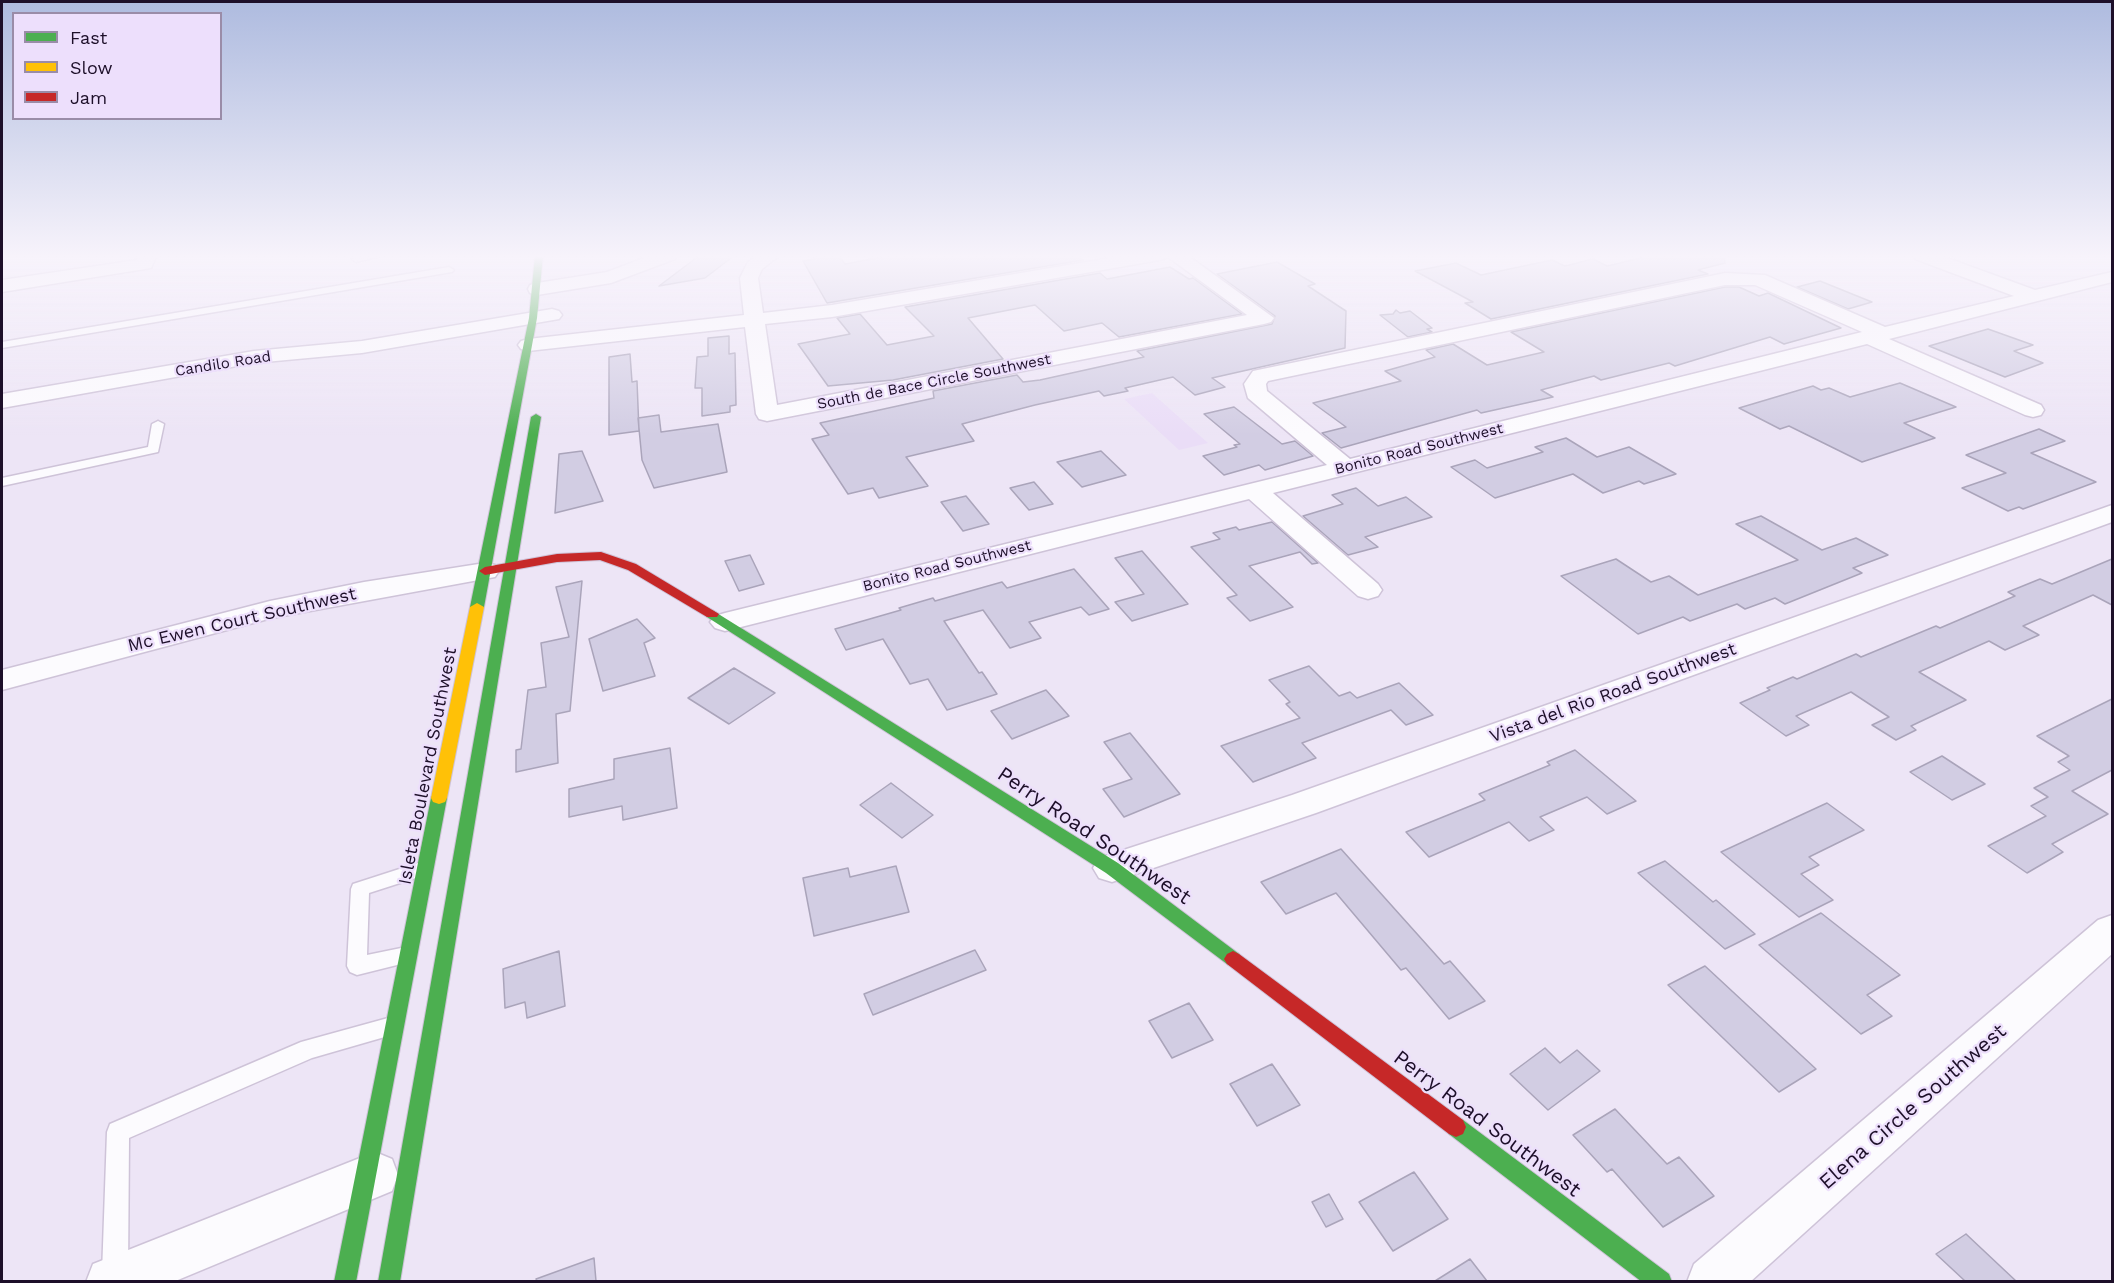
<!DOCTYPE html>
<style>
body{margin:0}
#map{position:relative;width:2114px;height:1283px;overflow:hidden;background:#ede5f6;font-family:"Work Sans",sans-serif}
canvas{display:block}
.frame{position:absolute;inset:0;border:3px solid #1d0f29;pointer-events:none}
.legend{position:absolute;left:12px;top:12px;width:210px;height:108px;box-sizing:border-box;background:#eddffc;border:2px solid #9a8ca8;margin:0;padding:8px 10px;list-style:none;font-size:18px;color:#1d0f29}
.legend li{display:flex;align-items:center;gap:12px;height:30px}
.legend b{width:30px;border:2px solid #9a8ca8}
</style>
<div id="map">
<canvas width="2114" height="1283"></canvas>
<div class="frame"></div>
<ul class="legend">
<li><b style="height:8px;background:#4caf50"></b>Fast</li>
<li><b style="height:8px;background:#ffc107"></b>Slow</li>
<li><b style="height:8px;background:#c62828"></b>Jam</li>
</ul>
</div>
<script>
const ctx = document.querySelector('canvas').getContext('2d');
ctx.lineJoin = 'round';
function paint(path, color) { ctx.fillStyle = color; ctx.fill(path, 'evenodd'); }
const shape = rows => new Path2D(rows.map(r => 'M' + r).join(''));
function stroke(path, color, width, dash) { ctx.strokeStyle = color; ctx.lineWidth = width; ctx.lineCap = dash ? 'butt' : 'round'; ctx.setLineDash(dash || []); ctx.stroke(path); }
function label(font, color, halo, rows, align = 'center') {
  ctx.font = font + ' "Work Sans",sans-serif'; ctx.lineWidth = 4.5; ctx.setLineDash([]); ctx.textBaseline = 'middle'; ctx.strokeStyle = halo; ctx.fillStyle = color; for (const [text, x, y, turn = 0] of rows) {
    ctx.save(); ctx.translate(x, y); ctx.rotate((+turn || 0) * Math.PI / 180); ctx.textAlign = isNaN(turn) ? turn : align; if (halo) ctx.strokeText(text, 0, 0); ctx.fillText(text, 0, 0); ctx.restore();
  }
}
paint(shape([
 [1152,393,1208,443,1179,450,1124,399]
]), '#eaddf7');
const building = shape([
 [700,255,735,255,705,278,659,286,700,255],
 [812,255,838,255,845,264,894,255,1077,255,1083,260,827,303,803,261,815,259,812,255],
 [1653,255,1724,255,1725,263,1698,270,1708,274,1491,319,1465,303,1473,302,1415,271,1456,263,1481,275,1552,260,1565,266,1593,259,1607,266,1653,255],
 [1277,262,1315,284,1308,286,1346,311,1345,348,1212,378,1225,387,1195,395,1173,377,1125,388,1128,391,1104,396,1099,391,1035,405,962,424,974,441,906,457,928,486,879,498,873,488,848,494,812,439,829,435,820,423,934,398,933,391,1017,375,1023,382,1040,380,1144,357,1137,351,1272,324,1275,316,1217,274,1277,262],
 [1170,267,1189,279,1193,278,1242,314,1119,337,1102,323,1064,331,1035,305,968,318,1003,359,893,380,828,386,798,344,850,334,837,318,860,314,887,345,934,336,905,307,1100,273,1107,279,1170,267],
 [1820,281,1872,302,1848,309,1797,287,1820,281],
 [1725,287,1739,287,1759,296,1768,293,1841,328,1784,344,1770,337,1675,366,1669,363,1601,380,1594,376,1541,390,1553,397,1481,413,1477,410,1341,448,1322,433,1346,427,1313,403,1401,381,1385,371,1435,357,1426,350,1453,344,1487,365,1544,352,1511,332,1725,287],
 [1396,310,1400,313,1410,311,1432,328,1427,329,1432,332,1408,337,1380,315,1393,314,1396,310],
 [1988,329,2033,345,2014,351,2043,363,2005,377,1929,346,1988,329],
 [729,336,729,354,735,353,736,405,730,406,730,412,702,416,702,388,695,388,697,357,708,356,708,338,729,336],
 [630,354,632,382,637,381,639,431,609,435,609,357,630,354],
 [1900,383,1956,407,1904,423,1935,438,1862,462,1789,426,1780,429,1739,408,1813,386,1821,390,1829,388,1850,397,1900,383],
 [1234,407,1282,444,1295,441,1313,456,1265,470,1259,465,1224,475,1203,456,1237,447,1234,445,1240,444,1204,414,1234,407],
 [659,415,661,432,718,424,727,472,654,488,642,460,638,418,659,415],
 [2039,429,2065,441,2031,453,2096,482,2023,509,2019,507,2008,511,1962,488,2006,473,1966,455,2039,429],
 [1566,438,1597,457,1629,447,1676,474,1644,484,1639,481,1603,493,1573,474,1495,498,1451,467,1475,460,1487,468,1543,452,1535,447,1566,438],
 [582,451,603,501,555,513,559,454,582,451],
 [1101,451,1126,475,1082,487,1057,462,1101,451],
 [1034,482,1053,504,1029,510,1010,488,1034,482],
 [1356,488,1378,506,1406,497,1432,517,1365,537,1378,547,1348,555,1303,516,1343,504,1332,495,1356,488],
 [966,496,989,524,963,531,941,502,966,496],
 [1761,516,1822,550,1856,538,1888,555,1853,568,1862,573,1785,604,1775,598,1745,609,1737,604,1690,621,1683,617,1638,634,1561,576,1616,559,1651,582,1669,576,1698,595,1798,560,1736,524,1761,516],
 [1272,522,1318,563,1312,564,1300,552,1249,566,1293,607,1250,621,1227,598,1237,595,1191,547,1220,539,1213,533,1236,527,1239,530,1272,522],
 [1142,551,1188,604,1132,621,1115,602,1144,594,1115,558,1142,551],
 [750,555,764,584,739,591,725,561,750,555],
 [2112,559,2112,605,2093,595,2023,626,2039,635,2005,650,1989,641,1919,672,1966,700,1911,726,1916,730,1896,740,1872,725,1889,717,1851,692,1796,716,1809,725,1786,736,1740,703,1770,690,1767,688,1793,677,1797,679,1856,654,1861,657,1936,626,1940,628,2015,596,2008,592,2040,579,2052,584,2112,559],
 [1074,569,1109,609,1089,615,1081,607,1029,622,1041,638,1010,648,983,610,944,621,979,673,982,672,997,694,947,710,928,679,910,684,883,639,846,650,835,629,901,610,899,608,933,598,935,601,1002,582,1007,588,1074,569],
 [582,581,570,711,556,714,558,763,516,772,516,750,521,749,528,690,546,687,541,643,569,637,556,587,582,581],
 [637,619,655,638,644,643,655,676,603,691,589,639,637,619],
 [1309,666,1339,696,1350,692,1357,698,1399,683,1433,715,1406,725,1391,710,1302,743,1316,758,1253,782,1221,746,1300,718,1286,704,1290,702,1269,680,1309,666],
 [734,668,775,693,729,724,688,698,734,668],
 [1046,690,1069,716,1012,739,991,711,1046,690],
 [2112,699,2112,770,2072,791,2108,814,2052,844,2063,852,2027,873,1988,846,2046,816,2031,806,2048,797,2034,788,2070,770,2058,762,2069,756,2037,736,2112,699],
 [1130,733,1180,794,1124,817,1103,789,1132,779,1104,742,1130,733],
 [670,748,677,808,623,820,622,806,569,817,569,789,614,779,614,759,670,748],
 [1575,750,1636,801,1607,814,1587,797,1540,817,1554,830,1529,841,1509,822,1429,857,1406,832,1485,800,1479,794,1550,765,1547,762,1575,750],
 [1942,756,1985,784,1952,800,1910,772,1942,756],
 [891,783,933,815,902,838,860,805,891,783],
 [1827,803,1864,830,1809,857,1819,865,1801,874,1833,900,1799,917,1721,852,1827,803],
 [1341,849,1444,964,1450,961,1485,1001,1449,1019,1406,968,1401,970,1336,893,1286,914,1261,882,1341,849],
 [1665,861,1713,902,1716,900,1755,934,1725,949,1638,873,1665,861],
 [896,866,909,912,814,936,803,878,848,868,850,877,896,866],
 [1821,913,1900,975,1867,995,1892,1016,1861,1034,1759,945,1821,913],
 [975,950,986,970,873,1015,864,994,975,950],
 [559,951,565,1006,527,1018,525,1002,505,1008,503,969,559,951],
 [1705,966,1816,1069,1779,1092,1668,985,1705,966],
 [1189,1003,1213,1040,1172,1058,1149,1021,1189,1003],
 [1545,1048,1560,1063,1577,1050,1600,1071,1548,1110,1510,1074,1545,1048],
 [1272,1064,1300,1105,1257,1126,1230,1084,1272,1064],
 [1615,1109,1667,1164,1679,1157,1714,1196,1663,1227,1612,1169,1607,1172,1573,1135,1615,1109],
 [1414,1172,1448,1219,1393,1251,1359,1202,1414,1172],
 [1329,1194,1343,1219,1326,1227,1312,1202,1329,1194],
 [1966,1234,2016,1281,1965,1281,1936,1254,1966,1234],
 [594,1258,596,1281,537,1281,536,1279,594,1258],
 [1470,1259,1487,1281,1435,1281,1470,1259]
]);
paint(building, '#d2cde3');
stroke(building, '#aaa4ba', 1.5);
const lane = shape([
 [362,255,384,255,356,262,352,259,362,255],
 [449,267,454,270,452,272,2,348,2,342,449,267],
 [158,421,164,424,158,452,2,486,2,478,148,447,152,424,158,421],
 [421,862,428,864,430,869,428,874,369,893,367,955,406,947,413,949,416,955,413,961,357,975,350,972,347,966,351,889,353,884,421,862],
 [388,1018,395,1020,399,1027,395,1034,312,1058,129,1138,128,1274,124,1282,106,1282,102,1274,107,1132,110,1124,301,1042,388,1018]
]);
const street = shape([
 [139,255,157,255,151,268,145,269,2,292,2,280,137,260,139,255],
 [652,255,678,255,675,259,611,283,537,295,530,293,528,289,530,285,537,283,607,272,652,255],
 [758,255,780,255,762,269,758,278,763,313,832,305,1127,255,1187,255,1274,318,1271,322,1264,324,767,421,759,419,756,414,745,327,528,351,521,349,518,345,521,341,528,339,744,315,740,278,748,262,758,255],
 [1168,257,1247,315,777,405,765,324,832,317,1160,260,1168,257],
 [1912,255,1939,255,2035,290,2112,272,2112,282,1889,339,2041,405,2044,410,2041,415,2033,417,2025,415,1867,344,1273,493,1378,584,1382,590,1378,596,1368,599,1358,596,1249,499,725,631,715,628,710,622,715,616,725,613,1327,465,1248,398,1244,384,1253,371,1725,273,1765,275,1885,327,2014,296,1915,259,1912,255],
 [1725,285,1755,285,1862,332,1350,459,1267,391,1266,384,1268,381,1725,285],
 [552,309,559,311,562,315,559,319,362,353,254,363,2,408,2,394,254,351,362,341,552,309],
 [2112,505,2112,522,1316,813,1112,882,1099,878,1093,868,1099,858,1292,795,2112,505],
 [485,563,495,565,499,571,495,577,272,618,2,690,2,670,270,601,364,582,485,563],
 [2112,915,2112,954,1750,1282,1687,1282,1694,1264,2098,920,2112,915],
 [375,1152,392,1159,398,1175,392,1191,173,1282,86,1282,93,1264,375,1152]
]);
const fast = shape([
 [535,255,543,255,537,318,484,607,477,611,470,607,529,318,535,255],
 [536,414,541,417,400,1282,378,1282,531,417,536,414],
 [712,610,1118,863,1239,954,1242,959,1239,964,1233,967,1227,964,1106,873,707,617,705,614,712,610],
 [439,792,445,794,447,798,356,1282,334,1282,431,798,433,794,439,792],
 [1456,1117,1463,1120,1669,1274,1672,1282,1642,1282,1449,1134,1446,1127,1449,1120,1456,1117]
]);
const slow = shape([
 [477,603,484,607,447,798,445,802,439,804,433,802,431,798,470,607,477,603]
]);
const jam = shape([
 [601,552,636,564,719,614,717,617,707,617,628,570,600,560,557,562,485,575,479,571,485,567,557,554,601,552],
 [1233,951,1239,954,1463,1120,1466,1127,1463,1134,1456,1137,1449,1134,1227,964,1224,959,1227,954,1233,951]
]);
stroke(lane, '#cec3d8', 3);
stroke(street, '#cec3d8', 3);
stroke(fast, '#cec3d8', 2);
stroke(slow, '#cec3d8', 2);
stroke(jam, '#cec3d8', 2);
paint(lane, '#fcfbfe');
paint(street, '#fcfbfe');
paint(fast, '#4caf50');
paint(slow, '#ffc107');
paint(jam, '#c62828');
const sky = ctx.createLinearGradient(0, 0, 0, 435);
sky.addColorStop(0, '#aebbdf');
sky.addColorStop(0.59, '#f7f3fb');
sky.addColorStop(1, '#f7f3fb00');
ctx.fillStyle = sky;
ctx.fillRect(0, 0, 2114, 435);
label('15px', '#1d0f29', '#eddffc', [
 ["Candilo Road",223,364,-9],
 ["South de Bace Circle Southwest",934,382,-11],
 ["Bonito Road Southwest",1419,449,-14],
 ["Bonito Road Southwest",947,566,-14]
]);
label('18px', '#1d0f29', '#eddffc', [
 ["Mc Ewen Court Southwest",242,620,-13],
 ["Vista del Rio Road Southwest",1613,693,-20],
 ["Isleta Boulevard Southwest",428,766,-79]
]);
label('21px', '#1d0f29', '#eddffc', [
 ["Perry Road Southwest",1094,836,34],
 ["Elena Circle Southwest",1913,1107,-41],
 ["Perry Road Southwest",1487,1124,37]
]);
</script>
